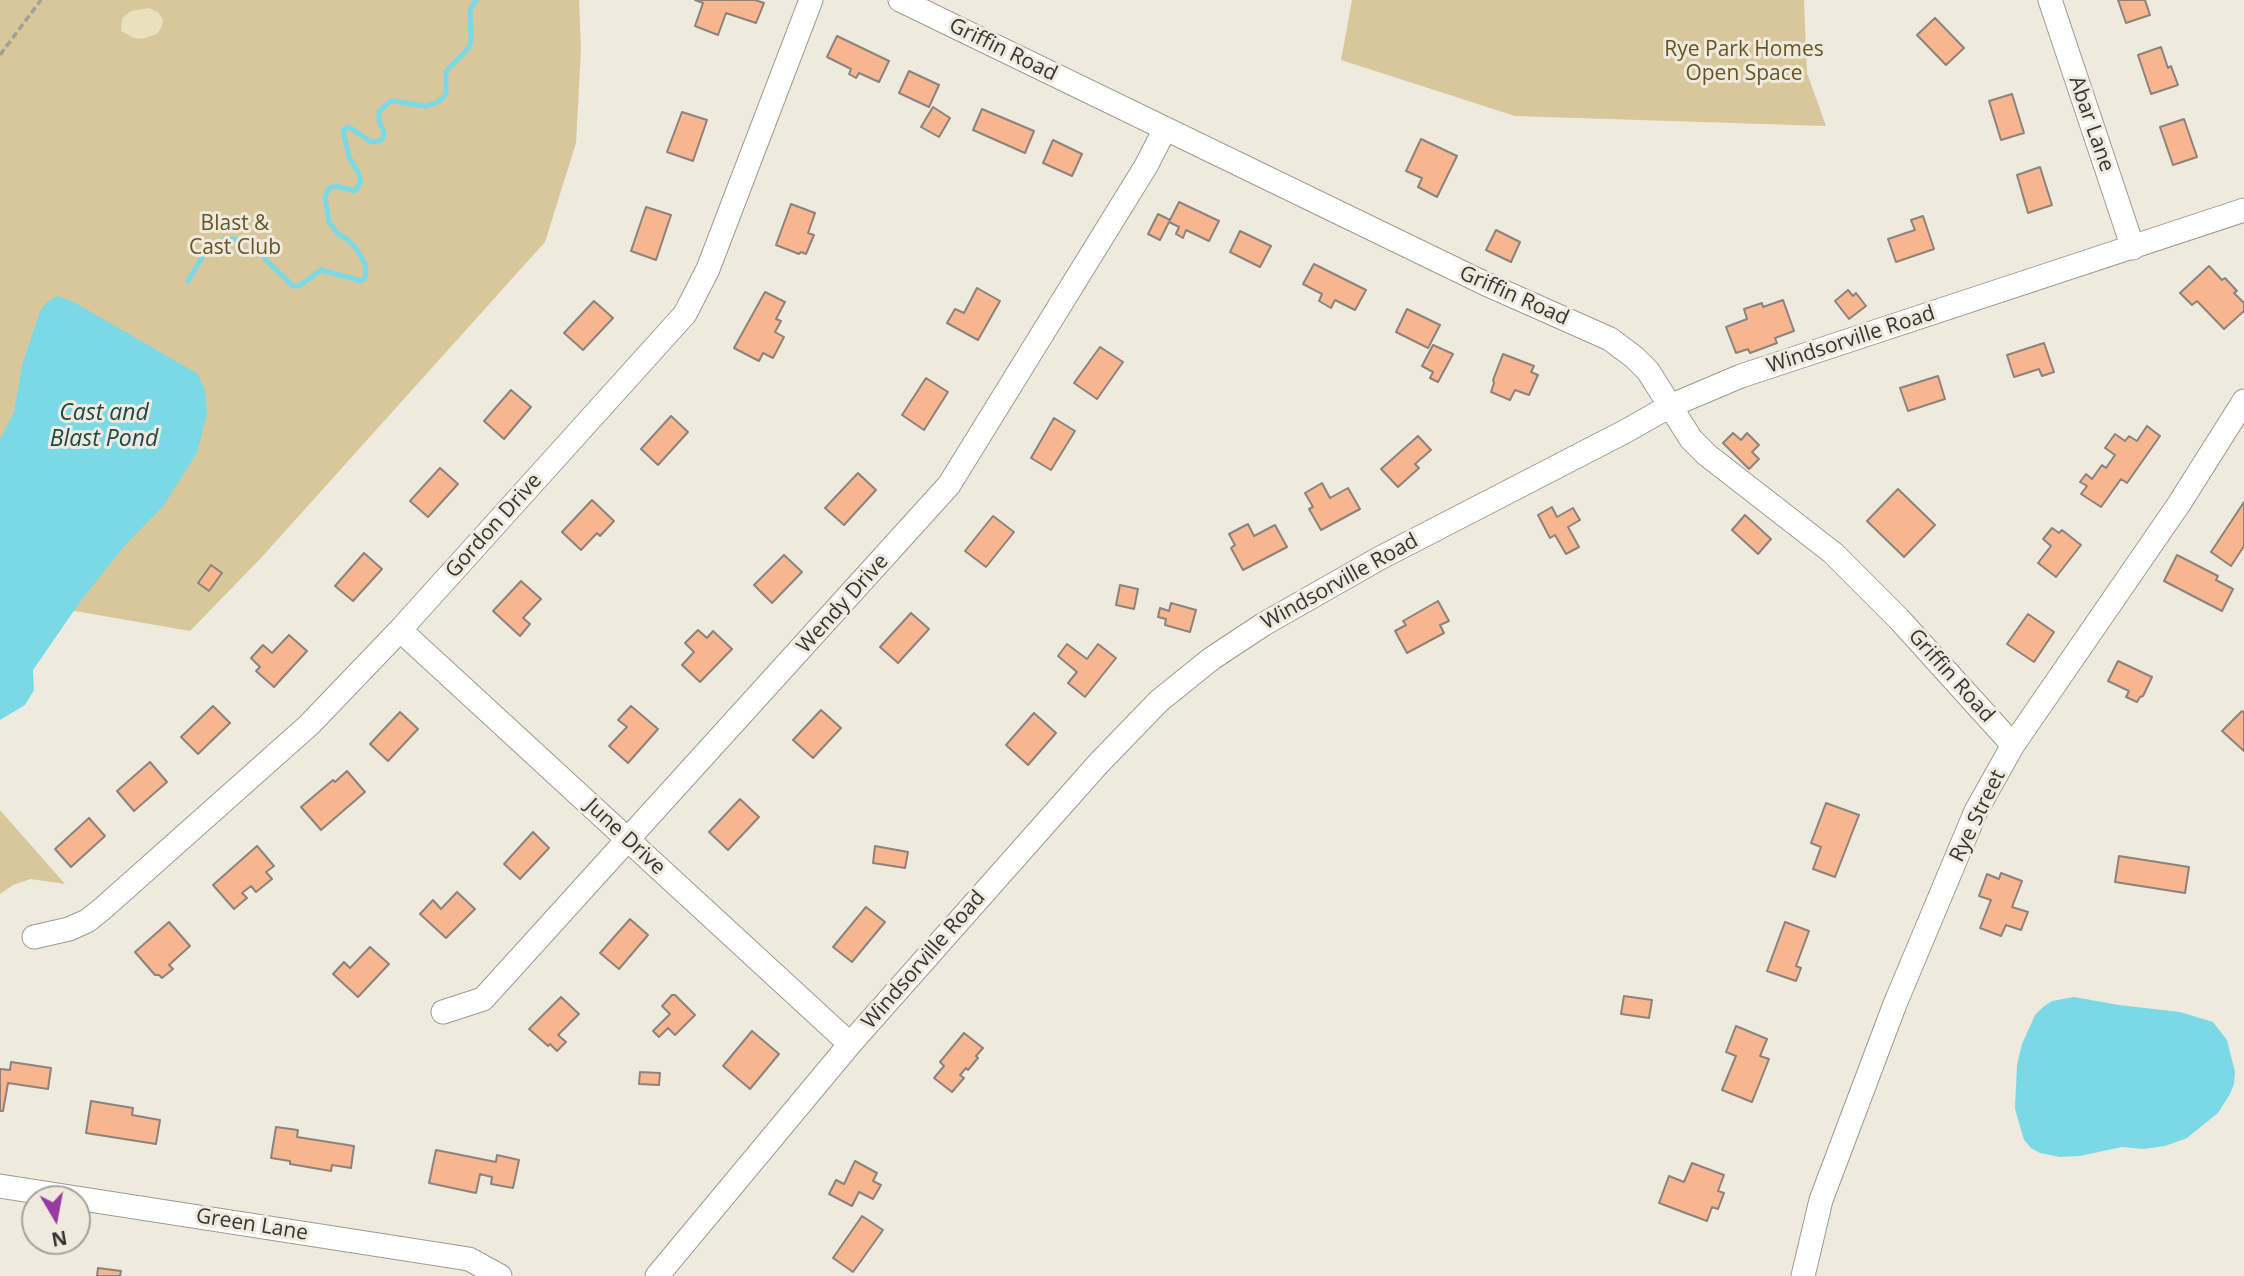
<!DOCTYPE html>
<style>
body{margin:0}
#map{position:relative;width:2244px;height:1276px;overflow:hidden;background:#eeeade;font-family:"Open Sans",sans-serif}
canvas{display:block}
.north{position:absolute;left:21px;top:1185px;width:70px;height:70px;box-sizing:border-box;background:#eeeade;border:2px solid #a5a299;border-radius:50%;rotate:170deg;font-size:19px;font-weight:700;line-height:28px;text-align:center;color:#373531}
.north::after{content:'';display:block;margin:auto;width:24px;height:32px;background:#993aa2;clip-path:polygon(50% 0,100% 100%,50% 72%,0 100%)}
</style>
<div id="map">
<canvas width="2244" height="1276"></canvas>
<div class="north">N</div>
</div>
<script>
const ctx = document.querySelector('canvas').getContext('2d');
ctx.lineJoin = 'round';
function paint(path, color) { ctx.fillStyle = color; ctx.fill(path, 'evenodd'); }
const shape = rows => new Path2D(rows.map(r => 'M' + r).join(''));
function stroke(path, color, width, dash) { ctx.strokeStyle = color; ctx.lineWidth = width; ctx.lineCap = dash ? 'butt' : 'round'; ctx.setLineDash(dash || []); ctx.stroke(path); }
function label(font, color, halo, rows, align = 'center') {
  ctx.font = font + ' "Open Sans",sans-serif'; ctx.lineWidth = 6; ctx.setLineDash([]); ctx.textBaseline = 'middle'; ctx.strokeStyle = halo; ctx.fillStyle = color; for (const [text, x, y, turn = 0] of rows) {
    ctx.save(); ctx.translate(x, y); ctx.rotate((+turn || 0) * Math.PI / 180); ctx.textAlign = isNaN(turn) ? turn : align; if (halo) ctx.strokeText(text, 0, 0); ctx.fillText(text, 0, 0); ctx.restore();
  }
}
paint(shape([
 [0,0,579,0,581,49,576,143,545,242,261,558,190,631,29,603,0,635],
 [1352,0,1804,0,1807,73,1826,126,1515,116,1341,60],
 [0,810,65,884,31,879,13,885,0,894]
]), '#d8c79a');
paint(shape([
 [149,8,158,12,163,20,162,26,157,34,142,39,134,38,121,31,122,19,126,15,131,11]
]), '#eae0bb');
paint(shape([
 [57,296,72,301,198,374,205,390,207,413,197,453,164,505,126,544,82,599,33,670,34,690,25,705,0,720,0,439,14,412,22,365,40,311,47,302],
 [2074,997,2119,1005,2180,1012,2213,1022,2227,1040,2235,1072,2234,1084,2230,1094,2218,1113,2187,1138,2165,1146,2144,1149,2122,1147,2080,1156,2060,1157,2040,1153,2031,1148,2024,1140,2015,1109,2017,1065,2022,1044,2035,1015,2043,1007,2052,1001]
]), '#7bd9e6');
stroke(shape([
 [188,281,204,254,224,239,254,240,265,259,293,286,299,286,321,270,362,281,366,275,365,264,356,248,347,239,338,234,329,222,325,197,329,188,335,186,355,191,361,182,358,172,349,157,343,130,349,127,371,142,379,141,383,138,384,132,379,121,379,112,387,104,392,101,426,106,438,102,446,94,446,71,468,49,471,41,470,10,476,0]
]), '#7bd9e6', 5);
const building = shape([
 [695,0,755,0,764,3,756,23,726,13,718,35,695,26,703,3,695,0],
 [2118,0,2145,0,2150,15,2126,23,2118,0],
 [1935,18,1964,48,1946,65,1917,35,1935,18],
 [837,36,889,61,879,82,859,73,856,78,849,74,851,69,827,57,837,36],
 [2161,47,2168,68,2171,66,2178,85,2151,94,2138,55,2161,47],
 [909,71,939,85,929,107,899,93,909,71],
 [2012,94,2024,133,2001,140,1989,101,2012,94],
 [933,107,950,118,939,137,921,127,933,107],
 [982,109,1034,131,1025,153,973,130,982,109],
 [682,112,707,120,693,161,667,152,682,112],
 [2184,119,2197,157,2173,165,2160,127,2184,119],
 [1421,139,1457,156,1437,197,1418,187,1422,178,1406,171,1421,139],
 [1053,140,1082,154,1072,176,1043,163,1053,140],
 [2040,167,2052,205,2028,213,2017,175,2040,167],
 [1179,202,1219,221,1209,241,1186,230,1183,238,1176,234,1179,227,1169,222,1160,240,1148,234,1158,214,1170,220,1179,202],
 [791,204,815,213,808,233,814,235,806,254,801,252,799,254,776,245,791,204],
 [646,207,671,215,656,260,631,251,646,207],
 [1923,216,1934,249,1896,262,1888,239,1915,230,1911,220,1923,216],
 [1496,230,1520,242,1511,262,1486,250,1496,230],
 [1240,231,1271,246,1260,267,1230,252,1240,231],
 [1314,264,1366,290,1355,310,1335,300,1331,308,1319,301,1322,294,1303,284,1314,264],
 [2209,266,2222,280,2225,278,2237,291,2234,293,2244,303,2244,311,2224,329,2197,301,2192,305,2180,293,2209,266],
 [977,288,1000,301,978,340,947,323,955,309,964,313,977,288],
 [1848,290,1853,296,1856,293,1866,306,1849,319,1835,301,1848,290],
 [765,292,785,302,776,319,781,321,775,332,784,337,773,358,763,353,759,361,734,348,765,292],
 [1783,300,1794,331,1775,338,1777,343,1750,353,1748,349,1736,353,1726,327,1747,319,1744,309,1762,303,1763,307,1783,300],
 [594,301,613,318,583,350,564,333,594,301],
 [1407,309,1440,325,1428,348,1396,332,1407,309],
 [2044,343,2054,372,2042,376,2039,369,2014,377,2007,355,2044,343],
 [1433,345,1453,354,1438,382,1430,378,1433,372,1422,366,1433,345],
 [1100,347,1123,362,1097,399,1074,383,1100,347],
 [1503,354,1534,366,1531,372,1538,375,1529,395,1515,390,1510,400,1491,392,1494,383,1493,380,1503,354],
 [1938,376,1945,399,1908,411,1900,388,1938,376],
 [926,378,948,392,924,430,902,415,926,378],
 [511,390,531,407,504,439,484,421,511,390],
 [671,416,688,432,658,465,641,449,671,416],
 [1054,418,1075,431,1051,470,1031,458,1054,418],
 [2147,426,2160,436,2127,483,2121,479,2101,507,2081,494,2087,486,2080,482,2086,474,2092,479,2102,465,2106,468,2115,455,2105,448,2115,434,2125,441,2129,436,2137,441,2147,426],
 [1733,433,1741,440,1747,433,1759,445,1752,452,1759,459,1749,469,1723,443,1733,433],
 [1418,436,1431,450,1415,464,1419,468,1398,487,1381,469,1418,436],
 [440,468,458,484,428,517,410,501,440,468],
 [858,473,876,490,844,525,825,508,858,473],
 [1322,483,1330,498,1348,488,1360,509,1321,530,1309,509,1313,507,1305,493,1322,483],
 [1898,489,1935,525,1904,557,1867,521,1898,489],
 [592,500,614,521,600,536,597,533,581,550,562,532,592,500],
 [2244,502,2244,546,2231,566,2211,552,2244,502],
 [1552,507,1557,517,1573,508,1580,520,1568,527,1579,547,1566,554,1555,535,1550,538,1538,515,1552,507],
 [1745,515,1771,539,1758,554,1732,530,1745,515],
 [993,516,1014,532,986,567,965,551,993,516],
 [1248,524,1254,536,1275,525,1287,547,1243,570,1231,548,1235,545,1229,534,1248,524],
 [2052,528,2059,533,2062,530,2081,545,2056,577,2038,563,2051,546,2043,539,2052,528],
 [364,553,382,569,353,601,335,586,364,553],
 [784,555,802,572,772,603,754,585,784,555],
 [2177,555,2218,576,2216,580,2233,589,2222,611,2164,581,2177,555],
 [211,565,222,573,209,591,198,583,211,565],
 [521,581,541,599,523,618,530,624,520,636,493,611,521,581],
 [1120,585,1138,589,1134,609,1116,605,1120,585],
 [1438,601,1449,621,1440,625,1444,633,1407,653,1395,631,1406,625,1403,621,1438,601],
 [1171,603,1196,610,1190,632,1165,625,1166,619,1158,617,1160,608,1169,611,1171,603],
 [911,613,929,629,898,663,880,647,911,613],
 [2028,614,2054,632,2034,662,2007,644,2028,614],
 [698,630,707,638,713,631,732,649,700,682,682,665,694,652,685,643,698,630],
 [289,635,307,651,274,687,256,671,260,667,251,658,263,645,272,653,289,635],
 [1067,644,1087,659,1098,644,1116,658,1085,697,1068,683,1077,672,1058,656,1067,644],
 [2118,661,2152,677,2143,696,2140,697,2137,702,2126,697,2129,691,2108,681,2118,661],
 [213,706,230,723,198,754,181,737,213,706],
 [631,706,658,729,628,763,609,746,627,727,618,720,631,706],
 [821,710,841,728,813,758,793,740,821,710],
 [2242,711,2244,713,2244,751,2222,731,2242,711],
 [400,712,418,729,388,761,370,744,400,712],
 [1034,713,1056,733,1028,765,1006,745,1034,713],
 [150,762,167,782,134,811,117,791,150,762],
 [347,771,365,792,321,830,301,807,333,780,335,782,347,771],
 [740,799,759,817,728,850,709,832,740,799],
 [1826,803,1859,815,1835,877,1813,869,1821,847,1811,843,1826,803],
 [89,818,105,836,71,867,55,849,89,818],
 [533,832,549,848,520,879,504,864,533,832],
 [257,846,274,866,266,872,272,879,256,892,251,886,242,893,247,898,234,909,213,885,257,846],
 [875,846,908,852,905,868,873,863,875,846],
 [2119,856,2189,867,2185,893,2115,882,2119,856],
 [2001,873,2022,881,2012,907,2028,912,2021,930,2006,925,2001,936,1980,928,1991,900,1979,896,1987,874,1999,879,2001,873],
 [457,892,475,909,446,938,420,914,433,900,441,909,457,892],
 [866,907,885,922,852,962,833,947,866,907],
 [630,919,648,935,619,969,600,953,630,919],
 [169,922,190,946,169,965,173,969,162,978,159,975,155,975,135,952,169,922],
 [1785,922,1809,931,1796,966,1801,968,1796,981,1767,971,1785,922],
 [370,947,389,964,358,997,333,974,344,962,350,968,370,947],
 [672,995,675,995,695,1015,675,1035,668,1028,659,1037,653,1031,670,1014,662,1006,672,995],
 [1624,996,1652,1000,1649,1018,1621,1014,1624,996],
 [561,997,579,1014,558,1035,566,1042,557,1051,550,1044,548,1046,529,1029,561,997],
 [1736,1026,1767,1039,1760,1056,1769,1059,1752,1102,1722,1090,1736,1056,1726,1052,1736,1026],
 [752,1031,779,1054,750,1089,723,1066,752,1031],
 [964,1033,983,1048,976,1056,978,1058,968,1070,966,1068,960,1075,964,1078,952,1092,934,1078,944,1066,940,1062,964,1033],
 [11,1062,51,1068,48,1089,8,1083,3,1111,0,1111,0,1069,10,1070,11,1062],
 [640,1072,660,1073,659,1085,639,1084,640,1072],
 [91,1101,133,1108,132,1115,160,1120,156,1144,86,1133,91,1101],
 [276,1127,298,1130,297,1137,354,1146,351,1168,332,1165,331,1171,290,1164,290,1161,271,1158,276,1127],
 [436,1150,496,1162,497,1155,519,1160,513,1188,491,1184,492,1177,480,1174,476,1193,429,1183,436,1150],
 [855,1161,877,1173,873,1181,881,1185,873,1199,859,1192,852,1206,829,1194,836,1180,844,1184,855,1161],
 [1692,1163,1724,1175,1718,1191,1724,1193,1718,1209,1712,1207,1707,1221,1659,1203,1669,1176,1684,1182,1692,1163],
 [862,1216,883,1230,853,1272,833,1258,862,1216],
 [98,1268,121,1271,120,1276,97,1276,98,1268]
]);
paint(building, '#f7b690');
stroke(building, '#8d827c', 2);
const minor = shape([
 [900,0,1486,284,1610,339,1634,357,1648,371,1691,439,1707,455,1833,553,1899,619,2013,745],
 [2050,0,2133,248],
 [400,630,850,1044],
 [34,937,69,929,87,921,101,910,309,725,400,630,685,314,708,269,811,0],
 [443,1012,483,999,949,485,1146,166,1165,129],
 [0,1186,469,1259,500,1276],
 [657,1276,850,1044,1098,764,1159,701,1211,659,1264,624,1380,558,1626,431,1670,406,1741,376,2244,210],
 [1803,1276,1821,1200,1895,1004,1976,811,2013,745,2179,504,2244,401]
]);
stroke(minor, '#9e9a8f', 25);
stroke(shape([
 [0,55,41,0]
]), '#a3a097', 3.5, [7, 3.5]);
stroke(minor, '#fff', 23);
label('21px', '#373531', '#eeeade', [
 ["Griffin Road",1003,50,26],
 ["Abar Lane",2091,124,71],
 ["Griffin Road",1514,296,24],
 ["Windsorville Road",1851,340,-18],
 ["Gordon Drive",494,526,-48],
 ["Windsorville Road",1340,582,-29],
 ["Wendy Drive",843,604,-48],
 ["Griffin Road",1951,676,48],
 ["Rye Street",1978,816,-64],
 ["June Drive",625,837,43],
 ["Windsorville Road",924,960,-49],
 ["Green Lane",252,1225,9]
]);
label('21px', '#675522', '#eeeade', [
 ["Rye Park Homes",1744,50],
 ["Open Space",1744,74],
 ["Blast &",235,224],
 ["Cast Club",235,248]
]);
label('italic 23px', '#1d494e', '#eeeade', [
 ["Cast and",104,413],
 ["Blast Pond",104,439]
]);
</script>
